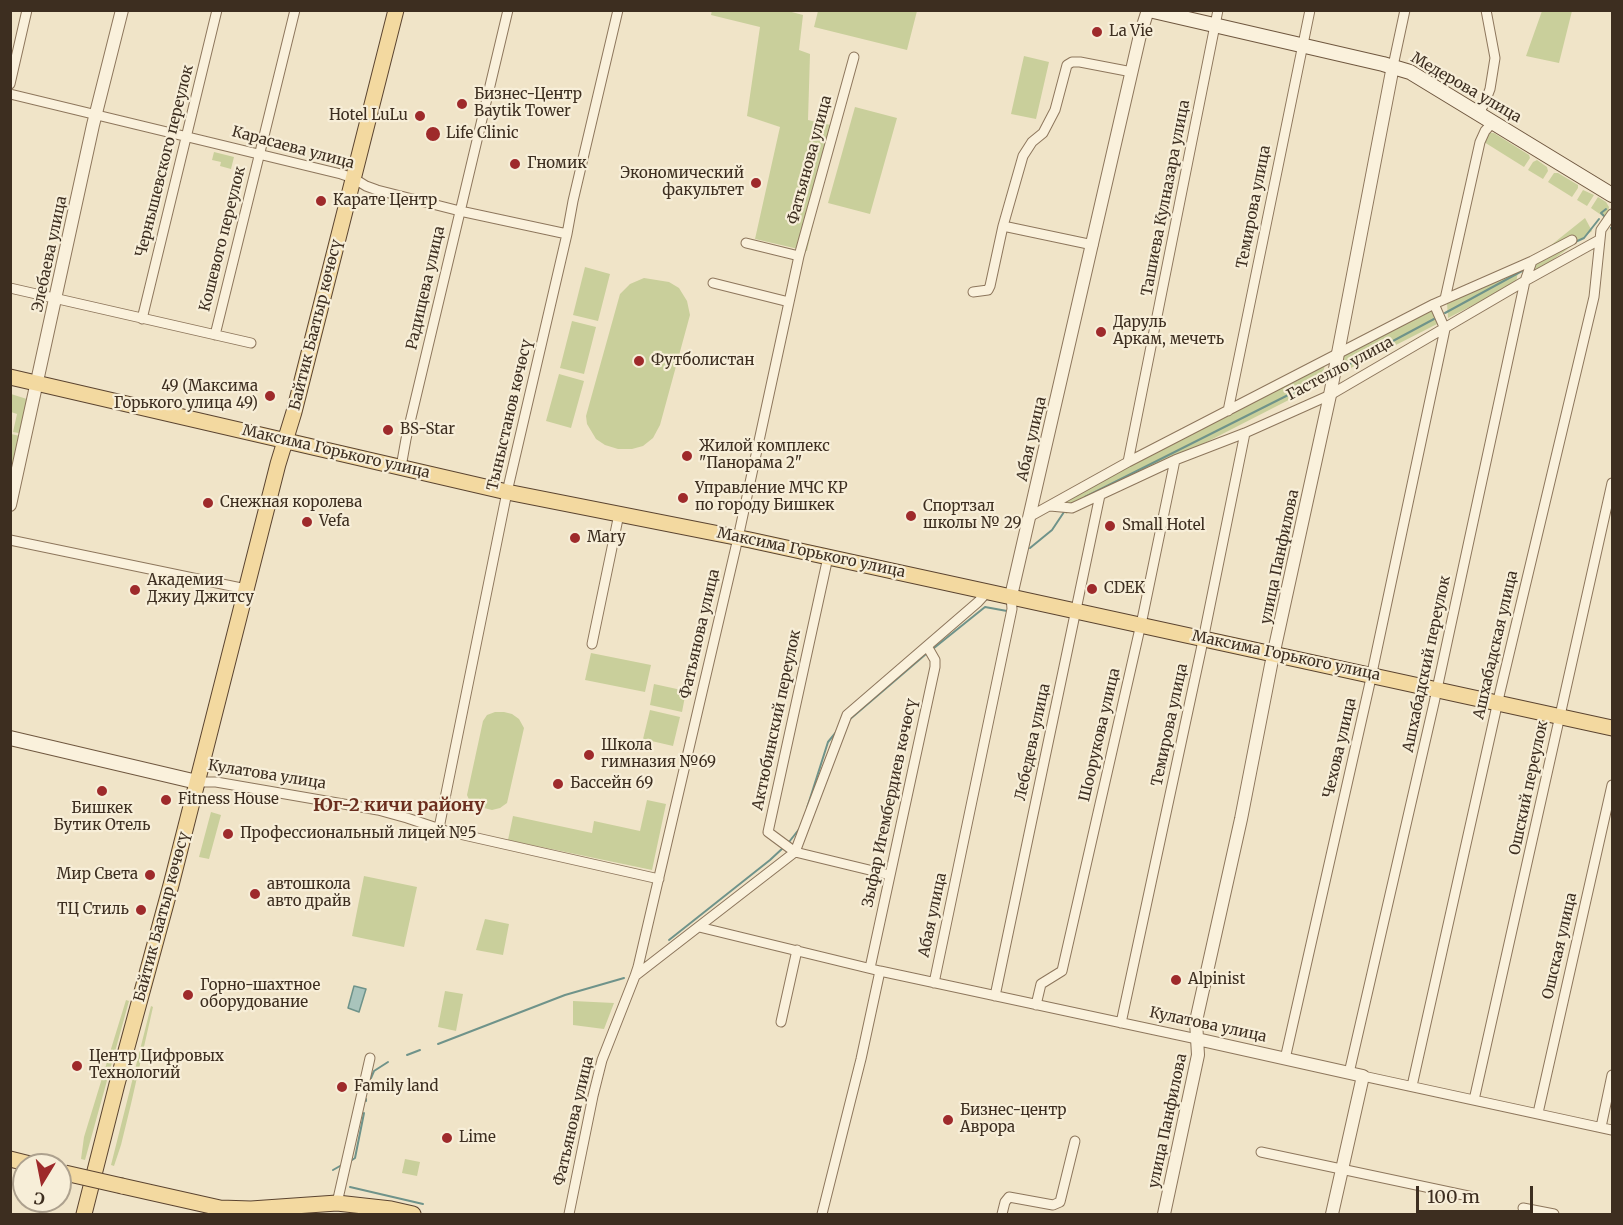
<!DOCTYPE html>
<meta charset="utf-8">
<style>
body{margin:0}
#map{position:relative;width:1623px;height:1225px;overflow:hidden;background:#f0e4c8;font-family:Merriweather,serif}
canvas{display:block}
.frame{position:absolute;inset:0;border:12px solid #3d2e20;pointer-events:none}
.north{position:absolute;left:12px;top:1153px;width:60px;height:60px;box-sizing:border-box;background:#f7eed8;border:2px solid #ada18e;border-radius:50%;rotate:190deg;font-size:16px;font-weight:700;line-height:24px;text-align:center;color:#3d2e20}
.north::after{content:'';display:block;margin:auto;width:21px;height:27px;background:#9e2a2b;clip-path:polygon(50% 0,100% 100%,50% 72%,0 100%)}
.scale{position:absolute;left:1416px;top:1186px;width:117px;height:27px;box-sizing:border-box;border:3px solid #3d2e20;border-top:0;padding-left:8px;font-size:18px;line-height:21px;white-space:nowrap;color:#3d2e20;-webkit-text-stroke:4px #f7eed8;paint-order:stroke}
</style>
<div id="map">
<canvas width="1623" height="1225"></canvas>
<div class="frame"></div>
<div class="north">С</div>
<div class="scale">100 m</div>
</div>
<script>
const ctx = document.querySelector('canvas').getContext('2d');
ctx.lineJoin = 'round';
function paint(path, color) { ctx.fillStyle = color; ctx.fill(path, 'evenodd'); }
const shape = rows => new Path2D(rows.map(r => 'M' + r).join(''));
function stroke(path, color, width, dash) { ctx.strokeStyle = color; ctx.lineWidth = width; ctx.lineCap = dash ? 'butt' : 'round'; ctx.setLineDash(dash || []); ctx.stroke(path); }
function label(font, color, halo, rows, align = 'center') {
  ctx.font = font + ' Merriweather,serif'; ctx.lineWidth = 4.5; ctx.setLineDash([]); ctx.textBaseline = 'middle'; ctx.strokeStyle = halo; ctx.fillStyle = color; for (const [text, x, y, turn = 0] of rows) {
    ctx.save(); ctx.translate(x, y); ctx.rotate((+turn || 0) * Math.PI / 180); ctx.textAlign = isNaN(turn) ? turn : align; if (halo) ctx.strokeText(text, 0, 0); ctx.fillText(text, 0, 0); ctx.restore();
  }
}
paint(shape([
 [712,10,788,11,803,15,799,50,810,54,808,120,835,126,807,251,755,239,780,127,747,116,760,27,711,15],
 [818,11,818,10,917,11,907,50,814,27],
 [1542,11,1572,11,1559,63,1526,56],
 [1024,56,1049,62,1036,119,1011,114],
 [855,107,897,118,870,214,828,203],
 [1490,133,1494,133,1529,155,1530,158,1524,167,1484,142],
 [214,152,234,157,231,169,220,166,221,162,212,160],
 [1537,160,1547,167,1548,171,1543,179,1528,170,1533,162],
 [1554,173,1558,173,1578,185,1578,188,1572,197,1548,182],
 [1583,190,1594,195,1587,206,1577,200],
 [1598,197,1606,202,1609,207,1608,212,1604,217,1591,208],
 [1585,218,1592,231,1532,275,1535,258],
 [1519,266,1516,283,1448,318,1447,303],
 [585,267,610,274,598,321,573,315],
 [644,278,669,282,679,288,687,301,690,315,660,425,653,438,643,446,632,449,618,449,605,445,596,439,587,424,586,416,620,294,630,284],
 [1433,310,1437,324,1337,375,1343,356],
 [572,321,596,327,584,374,560,368],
 [1325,366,1318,385,1066,514,1060,502],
 [559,374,584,381,571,428,546,421],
 [11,394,30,400,24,434,13,432,17,414,11,412],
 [11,434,20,436,11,473],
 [591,653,651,665,645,692,585,680],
 [654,684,686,691,682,712,650,705],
 [650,710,680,717,673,746,643,739],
 [495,712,504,712,512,714,519,719,524,728,507,803,500,808,492,810,476,806,470,802,467,795,483,721,487,715],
 [647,800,666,804,652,870,508,840,513,816,592,833,594,821,640,831],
 [211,812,221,815,209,859,199,857],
 [364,876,417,887,404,947,352,936],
 [485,919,509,924,503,955,476,950],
 [445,991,463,994,456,1031,438,1027],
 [126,1000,129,1001,85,1160,81,1159,84,1137],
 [573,1001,614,1003,604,1029,573,1025],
 [151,1006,153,1007,131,1104,121,1145,114,1166,111,1165],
 [405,1159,420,1162,417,1176,402,1173]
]), '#c9cf9b');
const water = shape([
 [354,986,366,989,359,1012,348,1008,354,986]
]);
paint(water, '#a9c4bc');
stroke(water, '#6f938a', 1.5);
stroke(shape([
 [1604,216,1601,213,1606,209],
 [1611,228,1612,230],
 [1573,243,1584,238,1599,219],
 [1445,313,1522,271],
 [1348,365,1434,319],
 [1085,497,1318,380],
 [1030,548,1052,530,1064,512],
 [934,648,985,607,1007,611],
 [849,720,926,654],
 [807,808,828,742,837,731],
 [789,842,800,828],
 [669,940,770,860,784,847],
 [438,1044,565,995,624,978],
 [407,1055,420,1050],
 [371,1078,374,1071,388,1062],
 [366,1101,366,1099],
 [352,1160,355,1158,364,1113],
 [333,1170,340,1166],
 [350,1187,423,1204]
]), '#6f938a', 2);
const minor = shape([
 [1393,66,1405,10],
 [10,84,27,10],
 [10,94,341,174,353,178,366,186,377,190,460,211,567,234],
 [1479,113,1485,102,1490,89,1495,58,1486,10],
 [746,243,799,256],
 [1093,245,1003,226,1023,156,1032,142,1043,133,1055,110,1067,65,1072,62,1080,62,1132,72],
 [713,283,789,302],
 [10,288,251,343],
 [973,292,988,290,990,286,1003,226],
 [1445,299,1480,142,1485,131,1493,122],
 [142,319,217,10],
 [215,335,295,10],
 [1228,411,1310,10],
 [1128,462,1218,10],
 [401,467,406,439,508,10],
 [1050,506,1072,508,1175,460,1245,433,1330,395,1525,281,1599,240],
 [1029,517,1128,462,1434,304,1532,261,1572,240],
 [10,540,246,589],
 [828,557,768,832,795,852,890,875],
 [592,644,619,514],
 [197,782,216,782,378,810,407,818,446,831,659,879],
 [439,828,507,492,567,234,573,201,618,10],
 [699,927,880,971,1197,1039],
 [870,968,935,667,935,660,927,646],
 [635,976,795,852,847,715,978,602,988,591],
 [934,983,1012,609,1011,596],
 [995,996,1100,495],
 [1036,1005,1041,984,1062,971,1143,615,1175,460],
 [781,1022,797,950],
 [1121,1023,1201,650,1245,433],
 [1285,1059,1369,687,1445,329,1434,304],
 [1349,1073,1434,703,1525,281,1532,261],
 [1363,1076,1612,1130],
 [1412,1086,1500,692,1594,297,1601,230,1612,214],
 [1474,1100,1612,483],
 [1538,1113,1612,785],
 [1601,1127,1612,1075],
 [1261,1152,1473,1197],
 [337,1203,370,1058],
 [1523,1208,1554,1214],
 [569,1214,593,1096,602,1060,635,976,638,967,738,538,799,256,854,57],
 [822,1214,861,1059,880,971],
 [1002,1214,1005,1202,1009,1197,1053,1205,1060,1202,1075,1141]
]);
const tertiary = shape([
 [10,505,93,125,122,10],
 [1011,596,1140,35,1148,10],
 [1197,1039,1363,1076,1332,1214],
 [1164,1214,1198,1055,1196,1021,1241,819,1271,665,1330,395,1393,66]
]);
const secondary = shape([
 [1149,10,1383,64,1410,72,1612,195],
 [10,738,197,782]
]);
const primary = shape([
 [10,377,507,492,750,540,1612,728],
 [10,1159,34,1165],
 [122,1186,220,1208,251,1209,337,1203,391,1209,413,1214],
 [84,1214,117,1084,171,885,278,464,294,412,396,10]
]);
stroke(minor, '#8d765c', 11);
stroke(tertiary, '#8d765c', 14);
stroke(secondary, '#6f573f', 16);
stroke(primary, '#5b4430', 17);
stroke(minor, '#faf1dc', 9);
stroke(tertiary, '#faf1dc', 12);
stroke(secondary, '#faf1dc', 14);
stroke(primary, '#f3d9a0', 15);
const primaryBridge = shape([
 [65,1173,122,1186]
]);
stroke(primaryBridge, '#5b4430', 17, []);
stroke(primaryBridge, '#f3d9a0', 15);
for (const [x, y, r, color] of [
 [1097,32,6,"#9e2a2b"],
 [462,104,6,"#9e2a2b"],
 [420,116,6,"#9e2a2b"],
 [433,134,8,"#9e2a2b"],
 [515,164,6,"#9e2a2b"],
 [756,183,6,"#9e2a2b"],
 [321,201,6,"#9e2a2b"],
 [1101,332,6,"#9e2a2b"],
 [639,361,6,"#9e2a2b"],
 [270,396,6,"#9e2a2b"],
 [388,430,6,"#9e2a2b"],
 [687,456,6,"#9e2a2b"],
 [683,498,6,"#9e2a2b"],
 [208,503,6,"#9e2a2b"],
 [911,516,6,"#9e2a2b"],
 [307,522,6,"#9e2a2b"],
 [1110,526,6,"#9e2a2b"],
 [575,538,6,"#9e2a2b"],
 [1092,589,6,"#9e2a2b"],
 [135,590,6,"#9e2a2b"],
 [589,755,6,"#9e2a2b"],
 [558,784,6,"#9e2a2b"],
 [102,791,6,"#9e2a2b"],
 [166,800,6,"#9e2a2b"],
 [228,834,6,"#9e2a2b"],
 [150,875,6,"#9e2a2b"],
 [255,894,6,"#9e2a2b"],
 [141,910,6,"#9e2a2b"],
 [1176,980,6,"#9e2a2b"],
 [188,995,6,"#9e2a2b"],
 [77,1066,6,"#9e2a2b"],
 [342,1087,6,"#9e2a2b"],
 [948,1120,6,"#9e2a2b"],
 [447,1138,6,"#9e2a2b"]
]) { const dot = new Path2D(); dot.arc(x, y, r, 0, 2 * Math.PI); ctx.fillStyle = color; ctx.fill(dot); stroke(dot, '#f7eed8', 2); }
label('15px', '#3d2e20', '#f7eed8', [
 ["La Vie",1109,32],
 ["Бизнес-Центр",474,95],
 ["Baytik Tower",474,112],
 ["Hotel LuLu",408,116,"right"],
 ["Life Clinic",446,134],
 ["Гномик",527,164],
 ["Экономический",744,174,"right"],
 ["факультет",744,191,"right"],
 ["Карате Центр",333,201],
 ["Даруль",1113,323],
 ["Аркам, мечеть",1113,340],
 ["Футболистан",651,361],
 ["49 (Максима",258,387,"right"],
 ["Горького улица 49)",258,404,"right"],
 ["BS-Star",400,430],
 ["Жилой комплекс",699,447],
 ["\"Панорама 2\"",699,464],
 ["Управление МЧС КР",695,489],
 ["по городу Бишкек",695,506],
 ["Снежная королева",220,503],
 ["Спортзал",923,507],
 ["школы № 29",923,524],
 ["Vefa",319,522],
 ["Small Hotel",1122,526],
 ["Mary",587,538],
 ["Академия",147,581],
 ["Джиу Джитсу",147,598],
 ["CDEK",1104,589],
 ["Школа",601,746],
 ["гимназия №69",601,763],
 ["Бассейн 69",570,784],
 ["Fitness House",178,800],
 ["Бишкек",102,809,"center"],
 ["Бутик Отель",102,826,"center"],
 ["Профессиональный лицей №5",240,834],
 ["Мир Света",138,875,"right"],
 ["автошкола",267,885],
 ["авто драйв",267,902],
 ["ТЦ Стиль",129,910,"right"],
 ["Alpinist",1188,980],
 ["Горно-шахтное",200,986],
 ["оборудование",200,1003],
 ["Центр Цифровых",89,1057],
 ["Технологий",89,1074],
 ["Family land",354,1087],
 ["Бизнес-центр",960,1111],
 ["Аврора",960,1128],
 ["Lime",459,1138]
], 'left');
label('15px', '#3d2e20', '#f7eed8', [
 ["Медерова улица",1466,88,30],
 ["Карасаева улица",293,148,15],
 ["Фатьянова улица",810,160,-75],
 ["Чернышевского переулок",165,161,-76],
 ["Ташиева Кулназара улица",1166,198,-79],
 ["Темирова улица",1254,207,-79],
 ["Кошевого переулок",223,239,-76],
 ["Элебаева улица",50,254,-78],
 ["Радищева улица",426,288,-77],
 ["Байтик Баатыр көчөсү",316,325,-76],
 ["Гастелло улица",1340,369,-28],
 ["Тыныстанов көчөсү",510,415,-77],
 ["Абая улица",1032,439,-77],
 ["Максима Горького улица",336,452,13],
 ["Максима Горького улица",811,553,12],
 ["улица Панфилова",1280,557,-78],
 ["Фатьянова улица",700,634,-77],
 ["Ашхабадская улица",1496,645,-77],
 ["Максима Горького улица",1286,656,12],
 ["Ашхабадский переулок",1427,664,-78],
 ["Актюбинский переулок",777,720,-78],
 ["Темирова улица",1170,725,-78],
 ["Шоорукова улица",1100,735,-77],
 ["Лебедева улица",1033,742,-78],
 ["Чехова улица",1340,748,-77],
 ["Кулатова улица",267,775,9],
 ["Ошский переулок",1529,788,-78],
 ["Зыфар Игембердиев көчөсү",890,803,-78],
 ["Абая улица",933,915,-78],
 ["Байтик Баатыр көчөсү",162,917,-75],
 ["Ошская улица",1560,946,-77],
 ["Кулатова улица",1208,1025,12],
 ["Фатьянова улица",574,1121,-77],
 ["улица Панфилова",1168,1121,-78]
]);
label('bold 18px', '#6b2e1e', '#f7eed8', [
 ["Юг-2 кичи району",399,806]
]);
</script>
